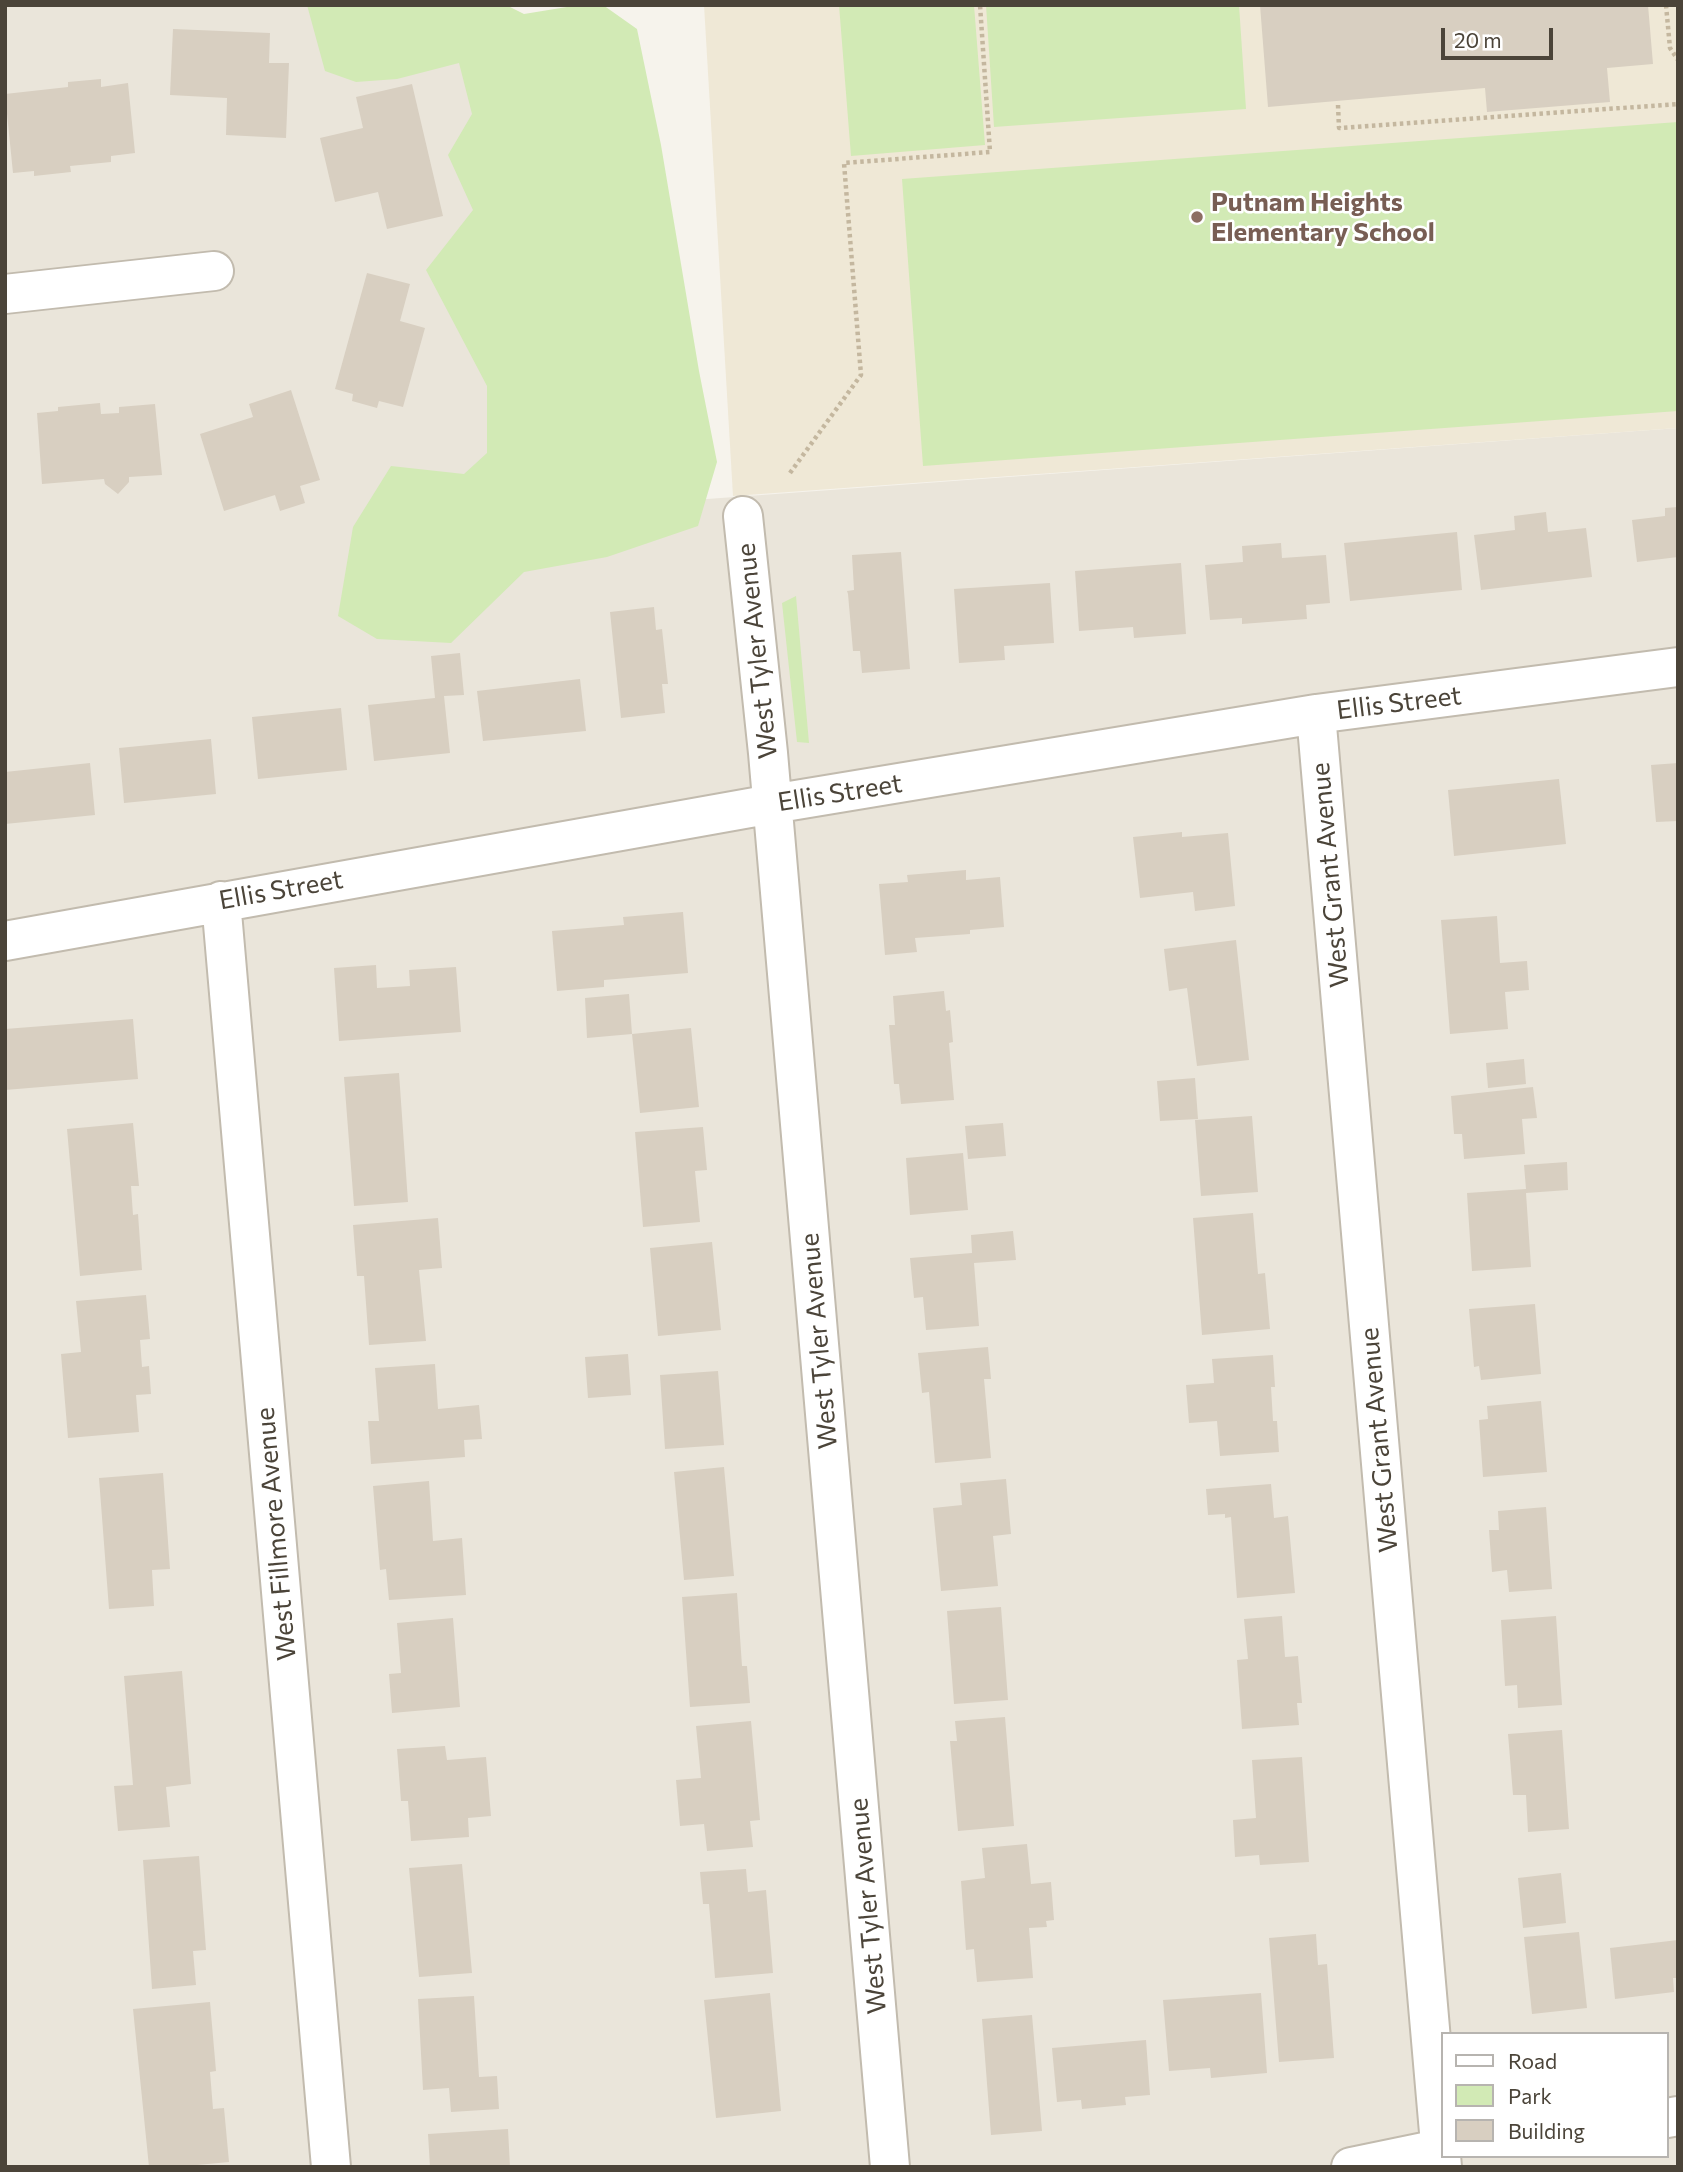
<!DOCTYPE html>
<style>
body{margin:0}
#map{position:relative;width:1683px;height:2172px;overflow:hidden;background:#f6f3ec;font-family:Commissioner,sans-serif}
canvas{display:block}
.frame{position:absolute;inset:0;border:7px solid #4b4439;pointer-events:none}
.legend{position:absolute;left:1441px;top:2032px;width:228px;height:126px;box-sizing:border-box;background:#fff;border:2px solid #b7b4b0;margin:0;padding:9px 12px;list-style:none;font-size:21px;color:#4b4439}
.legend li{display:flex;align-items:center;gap:14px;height:35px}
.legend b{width:35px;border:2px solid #b7b4b0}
.scale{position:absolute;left:1441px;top:28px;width:112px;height:32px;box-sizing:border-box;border:4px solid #4b4439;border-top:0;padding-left:9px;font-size:21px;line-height:24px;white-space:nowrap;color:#4b4439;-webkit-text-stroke:5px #fff;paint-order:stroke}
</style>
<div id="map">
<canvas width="1683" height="2172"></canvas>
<div class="frame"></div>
<ul class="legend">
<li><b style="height:9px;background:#fff"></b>Road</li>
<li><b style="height:19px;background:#d2eab5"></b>Park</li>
<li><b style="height:19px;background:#d8cfc1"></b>Building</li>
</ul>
<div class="scale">20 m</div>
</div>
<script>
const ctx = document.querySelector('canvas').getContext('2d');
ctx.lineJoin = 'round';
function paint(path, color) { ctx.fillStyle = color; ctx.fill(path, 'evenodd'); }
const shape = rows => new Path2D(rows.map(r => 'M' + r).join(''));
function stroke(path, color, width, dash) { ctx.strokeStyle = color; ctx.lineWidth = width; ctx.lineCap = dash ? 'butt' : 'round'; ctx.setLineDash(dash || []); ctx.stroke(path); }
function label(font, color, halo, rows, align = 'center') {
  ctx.font = font + ' Commissioner,sans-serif'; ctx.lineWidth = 5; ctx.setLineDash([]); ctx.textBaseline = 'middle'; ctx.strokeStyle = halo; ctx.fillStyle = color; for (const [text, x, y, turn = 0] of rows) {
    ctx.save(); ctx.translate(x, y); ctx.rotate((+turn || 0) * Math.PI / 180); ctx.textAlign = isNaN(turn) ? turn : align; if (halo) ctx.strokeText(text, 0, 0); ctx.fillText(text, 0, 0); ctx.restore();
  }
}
paint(shape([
 [5,5,472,5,502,514,1678,428,1678,2167,5,2167],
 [1443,2034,1667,2034,1667,2156,1443,2156]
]), '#eae5da');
paint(shape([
 [704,5,1678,5,1678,428,733,496]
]), '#efe8d6');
paint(shape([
 [307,5,506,5,524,14,579,5,603,5,637,29,661,145,699,371,717,462,698,526,607,557,524,572,451,643,377,639,338,616,353,527,391,466,464,474,487,453,487,386,426,270,473,210,448,155,472,114,459,63,397,79,356,82,325,71],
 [839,5,974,5,985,145,851,156],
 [986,5,1239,5,1246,109,994,127],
 [1678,122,1678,411,923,466,902,179],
 [796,596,809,743,797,742,782,603]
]), '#d2eab5');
paint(shape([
 [1260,5,1648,5,1653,64,1607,68,1610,102,1487,112,1485,88,1268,107],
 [173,29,270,33,269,63,289,63,286,138,226,135,227,98,170,95],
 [101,79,101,87,128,83,135,153,111,156,111,162,70,166,71,172,34,176,34,171,13,173,5,94,68,87,68,82],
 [412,84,443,216,387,229,378,192,335,202,320,138,363,128,356,97],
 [367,273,410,284,400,321,425,328,403,407,379,401,377,408,352,401,353,394,335,389],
 [291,390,320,480,300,486,305,503,280,511,275,495,224,511,200,434,253,417,249,404],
 [100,403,101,414,119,413,119,407,155,404,162,475,129,477,129,482,118,494,105,484,104,479,42,484,37,413,58,411,58,407],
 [1678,507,1678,557,1637,562,1632,520,1665,516,1665,508],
 [1546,512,1548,532,1586,528,1592,577,1481,590,1474,535,1515,530,1514,516],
 [1457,532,1462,590,1350,601,1344,543],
 [1281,543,1282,558,1326,555,1330,603,1306,605,1307,619,1242,624,1242,618,1210,620,1205,565,1243,562,1242,546],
 [901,552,910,669,862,673,860,651,853,651,848,594,847,591,854,590,852,555],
 [1181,563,1186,634,1134,638,1133,627,1079,631,1075,571],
 [1050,583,1054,643,1004,646,1005,660,959,663,954,589],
 [654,607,656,630,662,629,668,684,662,684,665,713,621,718,610,612],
 [460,653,464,695,444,696,450,753,374,761,368,705,435,698,431,656],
 [580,679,586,731,483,741,477,691],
 [341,708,347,770,258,779,252,717],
 [211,739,216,794,124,803,119,748],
 [90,763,95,815,5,824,5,772],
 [1678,763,1678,821,1656,822,1651,765],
 [1559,779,1566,844,1454,856,1448,790],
 [1182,832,1182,837,1228,833,1235,906,1195,911,1193,892,1140,898,1133,837],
 [966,870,966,880,1000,877,1004,927,970,930,970,934,915,938,917,952,885,955,879,884,908,882,907,875],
 [683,912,688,973,604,980,604,987,557,991,552,931,624,925,623,917],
 [1497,916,1500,963,1527,961,1529,990,1505,992,1508,1029,1450,1034,1441,920],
 [1236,940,1249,1060,1197,1066,1187,988,1169,991,1164,949],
 [376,965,377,988,410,986,409,970,456,967,461,1032,339,1041,334,968],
 [944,991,946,1011,950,1010,953,1042,949,1043,954,1100,901,1104,899,1084,894,1084,889,1025,895,1025,893,996],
 [629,994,632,1034,587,1038,585,998],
 [133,1019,138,1079,5,1090,5,1029],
 [691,1028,699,1107,640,1113,632,1034],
 [1524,1059,1526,1084,1488,1088,1486,1063],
 [399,1073,408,1202,354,1206,344,1077],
 [1195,1078,1198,1119,1160,1121,1157,1081],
 [1533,1087,1537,1118,1522,1119,1525,1154,1464,1159,1462,1134,1454,1134,1451,1096],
 [1252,1116,1258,1192,1201,1196,1195,1120],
 [133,1123,139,1186,131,1186,133,1215,138,1214,142,1270,80,1276,67,1129],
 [1003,1123,1006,1156,968,1159,965,1126],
 [703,1127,707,1170,695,1171,700,1222,643,1227,635,1132],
 [963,1153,968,1210,910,1215,906,1158],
 [1567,1162,1568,1190,1526,1193,1531,1267,1472,1271,1467,1193,1526,1189,1524,1165],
 [1253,1213,1258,1274,1265,1273,1270,1329,1202,1335,1193,1218],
 [438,1218,442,1268,419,1270,426,1341,369,1345,364,1276,357,1276,353,1225],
 [1013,1231,1016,1260,974,1263,979,1326,926,1330,923,1297,914,1298,910,1258,972,1253,971,1235],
 [712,1242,721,1330,658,1336,650,1248],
 [146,1295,150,1339,140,1340,142,1367,149,1366,151,1394,136,1395,139,1432,68,1438,61,1354,81,1352,76,1301],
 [1535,1304,1541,1374,1481,1380,1479,1366,1474,1367,1469,1309],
 [988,1347,991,1379,984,1379,991,1458,935,1463,929,1392,922,1393,918,1353],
 [628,1354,631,1395,588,1398,585,1357],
 [1273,1355,1275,1387,1271,1387,1273,1421,1277,1421,1279,1452,1220,1456,1217,1421,1189,1423,1186,1385,1214,1383,1212,1359],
 [435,1364,438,1409,479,1405,482,1439,464,1440,465,1457,371,1464,368,1421,379,1421,375,1368],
 [718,1371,724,1445,665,1449,660,1375],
 [1541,1401,1547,1472,1483,1477,1479,1420,1488,1419,1487,1406],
 [724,1467,734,1576,684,1580,674,1472],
 [163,1473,170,1569,152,1570,154,1606,109,1609,99,1478],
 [1006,1479,1011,1534,993,1536,998,1586,941,1591,933,1508,962,1505,960,1483],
 [429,1481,433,1541,462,1538,466,1595,389,1600,386,1569,380,1570,373,1486],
 [1271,1484,1274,1518,1288,1516,1295,1593,1237,1598,1231,1517,1225,1518,1225,1514,1208,1515,1206,1489],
 [1546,1507,1552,1589,1509,1592,1507,1570,1492,1572,1489,1530,1499,1530,1498,1511],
 [737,1593,742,1666,747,1666,750,1703,690,1707,682,1597],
 [1001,1607,1008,1700,954,1704,947,1611],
 [1282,1616,1285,1657,1298,1656,1302,1703,1297,1703,1299,1725,1242,1729,1237,1660,1248,1659,1244,1619],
 [1556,1616,1562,1705,1518,1708,1517,1685,1505,1686,1501,1620],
 [453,1618,460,1707,392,1713,389,1674,401,1673,397,1623],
 [182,1671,191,1784,166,1787,170,1827,118,1831,114,1786,133,1785,124,1676],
 [1005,1717,1014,1826,958,1831,950,1741,957,1741,955,1721],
 [751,1721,760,1820,750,1821,753,1847,707,1851,704,1824,680,1826,676,1780,701,1778,696,1726],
 [1562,1730,1569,1829,1528,1832,1526,1795,1513,1795,1508,1734],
 [445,1746,447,1760,486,1757,491,1816,468,1818,469,1837,411,1841,408,1801,401,1801,397,1749],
 [1302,1757,1309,1862,1260,1865,1259,1855,1235,1857,1233,1820,1256,1818,1252,1760],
 [1027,1844,1031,1884,1051,1882,1054,1920,1046,1921,1047,1927,1029,1928,1033,1978,977,1982,974,1949,966,1950,961,1881,985,1878,982,1848],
 [199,1856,206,1950,193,1951,196,1985,152,1989,143,1860],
 [462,1864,472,1973,419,1977,409,1868],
 [746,1869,748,1892,766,1890,773,1973,715,1978,709,1904,703,1904,700,1872],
 [1561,1873,1566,1923,1523,1928,1518,1878],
 [1579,1932,1587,2008,1532,2014,1524,1937],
 [1316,1934,1318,1965,1327,1964,1334,2058,1279,2062,1269,1938],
 [1678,1940,1678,1978,1673,1978,1674,1992,1615,1999,1610,1948],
 [770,1993,781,2111,716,2118,704,2000],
 [1261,1993,1267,2073,1211,2078,1210,2068,1169,2071,1163,2000],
 [474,1996,479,2077,497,2076,499,2109,451,2112,449,2088,423,2090,418,1999],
 [210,2002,216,2071,210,2072,213,2109,224,2108,229,2162,176,2167,149,2167,133,2009],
 [1032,2015,1042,2131,991,2135,982,2019],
 [1146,2040,1150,2095,1125,2097,1126,2105,1082,2109,1081,2100,1057,2102,1052,2048],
 [508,2129,510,2167,430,2167,428,2134]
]), '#d8cfc1');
const minor = shape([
 [5,294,214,271],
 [743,516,768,753,890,2167],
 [1316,714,1442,2167],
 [221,901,331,2167],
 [5,941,772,804,1316,714,1678,667],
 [1667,2118,1678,2116],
 [1351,2167,1443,2148]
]);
stroke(minor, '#c2bbae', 42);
stroke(shape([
 [1666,5,1670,48,1678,60],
 [1338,105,1339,128,1678,104],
 [790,473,861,375,844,163,990,152,980,5]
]), '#c4b79f', 4.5, [3.5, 3.5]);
stroke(minor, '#fff', 38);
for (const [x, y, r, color] of [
 [1197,217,7,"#8d6e63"]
]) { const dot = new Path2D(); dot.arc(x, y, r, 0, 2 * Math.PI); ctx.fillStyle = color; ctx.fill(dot); stroke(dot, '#fff', 2.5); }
label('bold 26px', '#785e54', '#fff', [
 ["Putnam Heights",1211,202],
 ["Elementary School",1211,232]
], 'left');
label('26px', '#4b4439', '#fff', [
 ["West Tyler Avenue",757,651,-96],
 ["Ellis Street",1399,703,-7],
 ["Ellis Street",840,793,-9],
 ["West Grant Avenue",1330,875,-95],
 ["Ellis Street",281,890,-10],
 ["West Tyler Avenue",819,1341,-95],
 ["West Grant Avenue",1379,1440,-95],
 ["West Fillmore Avenue",276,1534,-95],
 ["West Tyler Avenue",868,1906,-95]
]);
</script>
